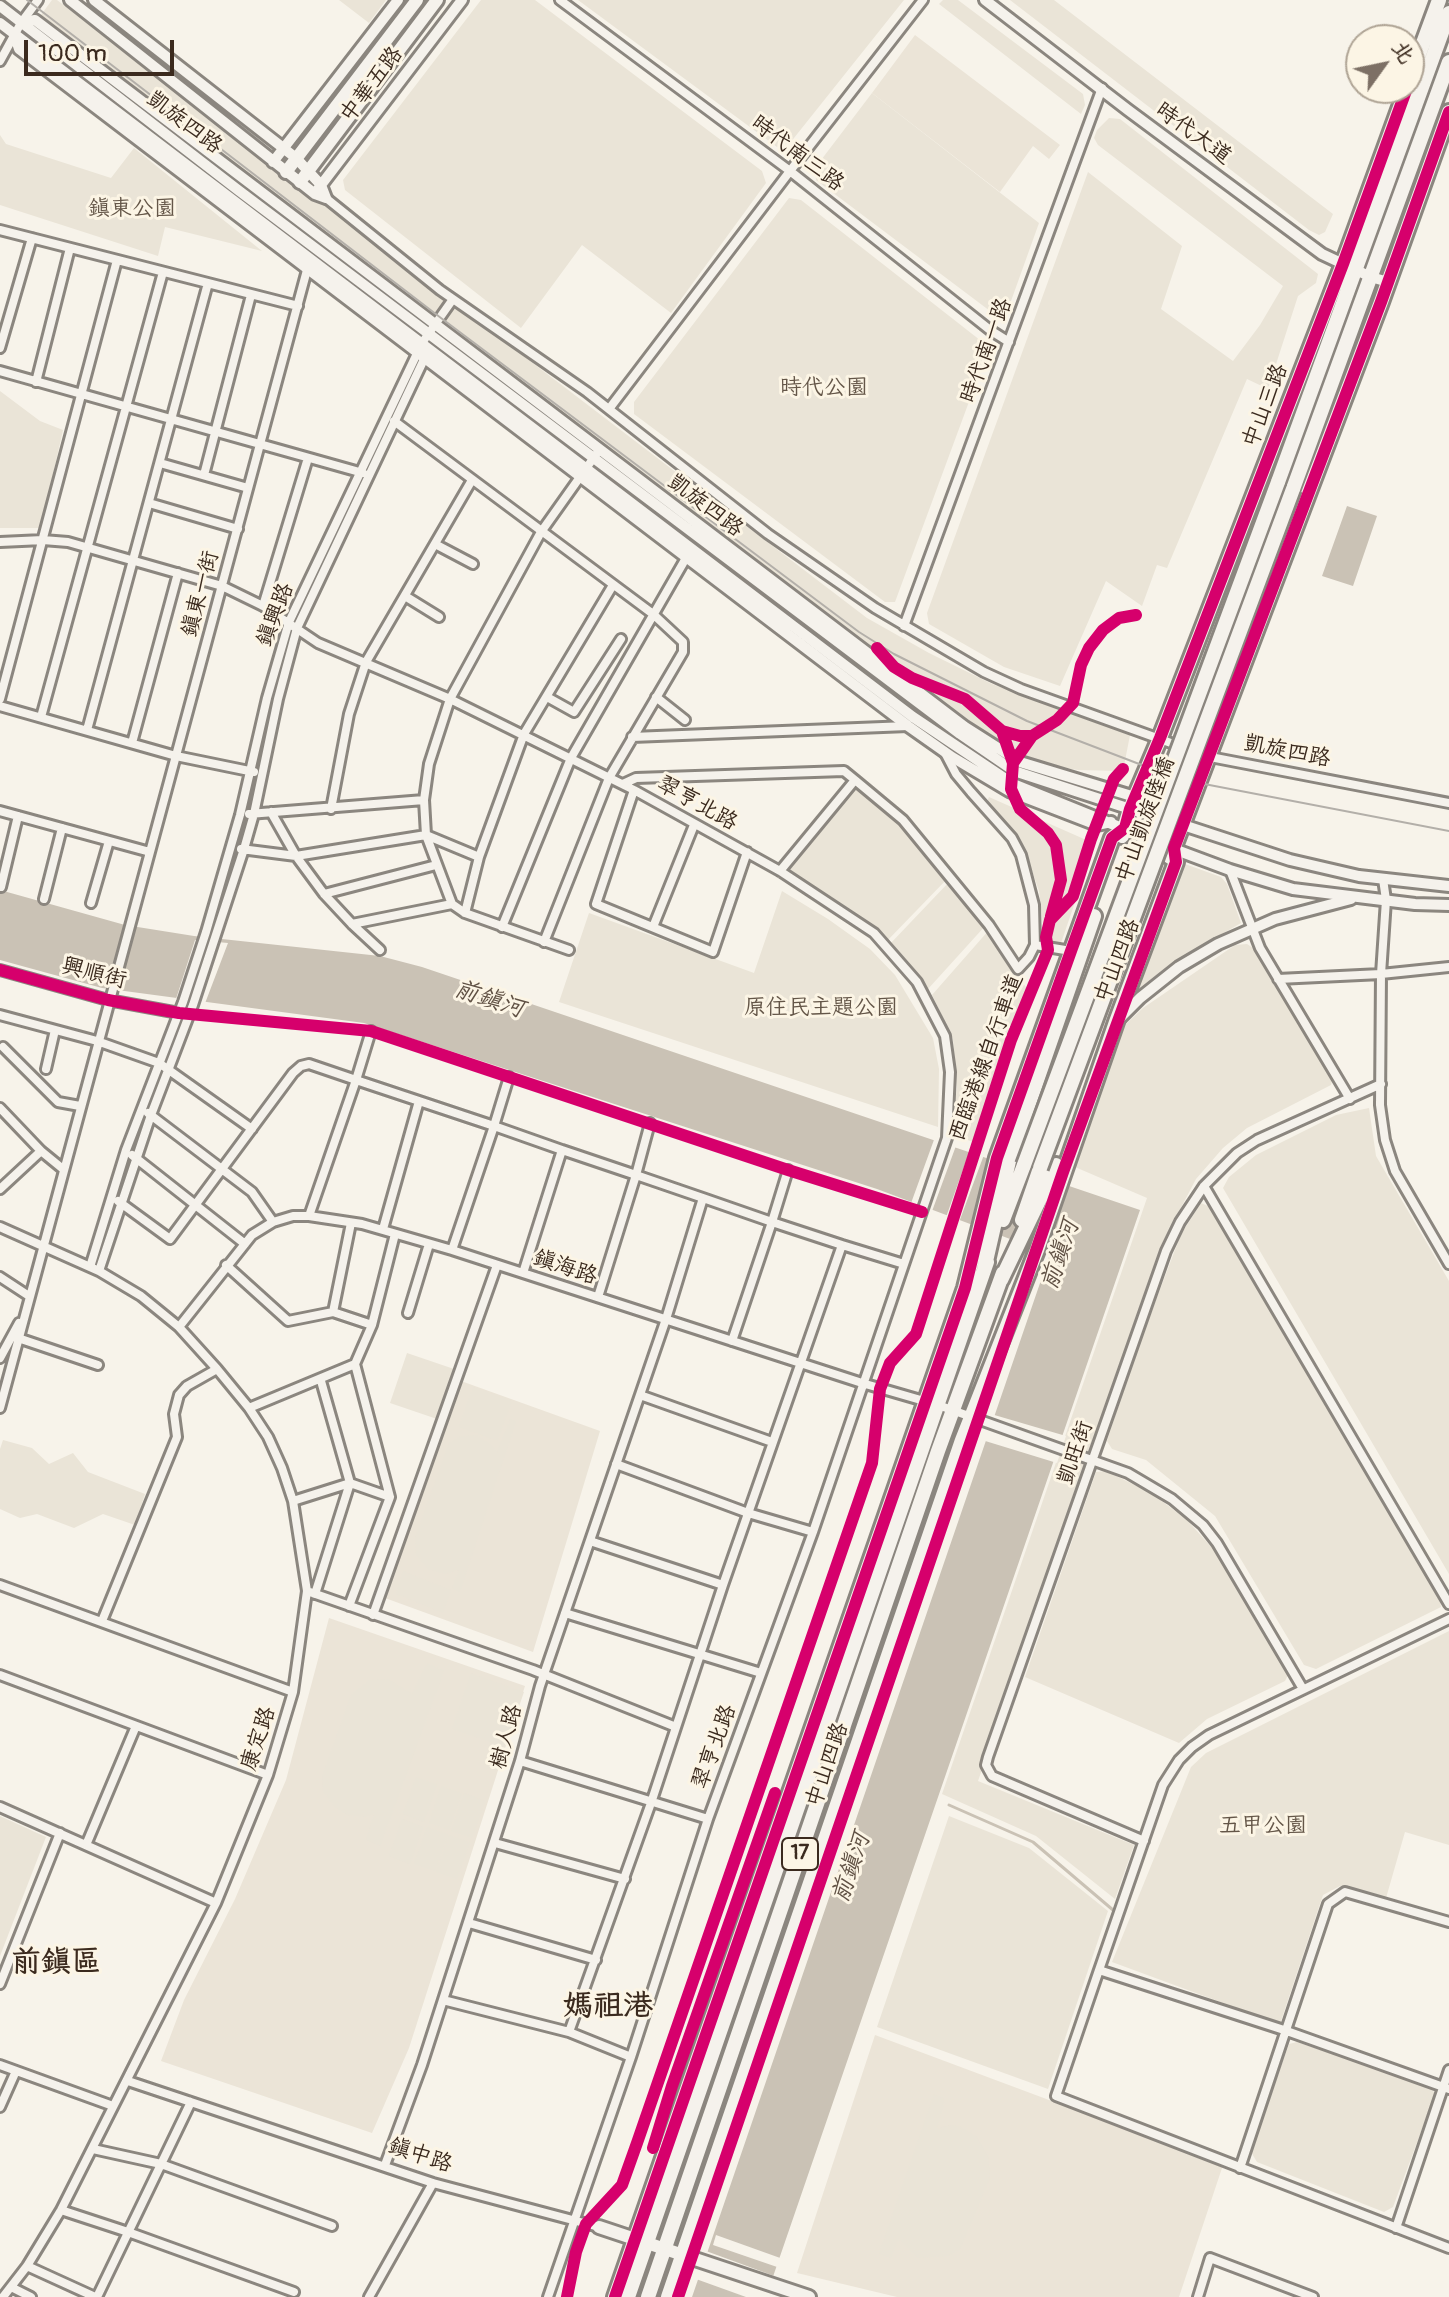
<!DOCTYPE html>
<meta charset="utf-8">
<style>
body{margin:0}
#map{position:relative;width:1449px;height:2297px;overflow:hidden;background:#f7f3ea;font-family:Pangolin,"LXGW WenKai TC",sans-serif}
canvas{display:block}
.north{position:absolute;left:1345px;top:24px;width:80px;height:80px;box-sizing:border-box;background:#fcf5e5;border:2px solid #afa495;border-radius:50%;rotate:57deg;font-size:22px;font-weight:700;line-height:32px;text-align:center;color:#3b2a1e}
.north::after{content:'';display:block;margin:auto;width:28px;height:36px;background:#7d7065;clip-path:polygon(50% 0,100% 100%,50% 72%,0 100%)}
.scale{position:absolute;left:24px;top:40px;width:150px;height:36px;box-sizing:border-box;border:4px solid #3b2a1e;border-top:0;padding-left:10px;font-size:24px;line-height:28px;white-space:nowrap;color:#3b2a1e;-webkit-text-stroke:6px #fcf5e5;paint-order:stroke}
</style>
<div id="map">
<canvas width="1449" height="2297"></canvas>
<div class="north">北</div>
<div class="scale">100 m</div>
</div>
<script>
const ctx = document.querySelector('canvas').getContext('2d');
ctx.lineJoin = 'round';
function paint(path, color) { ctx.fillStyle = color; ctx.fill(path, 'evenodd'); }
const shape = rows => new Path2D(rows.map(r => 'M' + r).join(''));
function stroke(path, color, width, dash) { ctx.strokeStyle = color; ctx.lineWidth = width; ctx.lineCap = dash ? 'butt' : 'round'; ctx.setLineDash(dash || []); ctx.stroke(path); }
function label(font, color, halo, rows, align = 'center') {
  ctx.font = font + ' Pangolin,"LXGW WenKai TC",sans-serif'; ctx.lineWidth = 6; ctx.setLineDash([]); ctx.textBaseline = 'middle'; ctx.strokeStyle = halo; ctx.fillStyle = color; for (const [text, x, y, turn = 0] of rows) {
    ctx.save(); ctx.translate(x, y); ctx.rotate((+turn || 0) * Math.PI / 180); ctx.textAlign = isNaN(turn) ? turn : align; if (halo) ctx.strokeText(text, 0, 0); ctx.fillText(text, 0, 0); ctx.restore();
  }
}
paint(shape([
 [915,35,1060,145,1049,159,1033,146,1000,192,872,93],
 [461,1381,600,1431,533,1652,385,1598],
 [329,1618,525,1686,409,2048,372,2133,161,2061,184,2000,235,1899,286,1780],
 [875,2035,1223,2165,1179,2297,897,2297,797,2273]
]), '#ebe4d7');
paint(shape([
 [52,0,57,0,867,618,929,653,992,684,1130,735,1123,771,1078,770,1038,764,1021,758,968,724,38,19],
 [339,0,386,0,369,23],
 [481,0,535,0,762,171,766,183,671,313,582,245,521,328,345,190,343,180],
 [578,0,904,0,790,143,777,147],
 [943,0,958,0,1083,94,1085,105,1081,114,939,4],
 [1010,0,1054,0,1333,214,1325,232,1319,235,1309,230],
 [872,93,1039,223,1006,315,994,314,816,180,815,168],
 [1109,118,1120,119,1318,274,1316,283,1298,296,1268,389,1247,379,1167,568,1157,565,1142,606,1106,581,1060,686,1004,667,929,624,927,613,1088,172,1182,246,1161,309,1233,361,1260,325,1283,286,1098,145,1094,138,1097,130],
 [0,135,6,144,111,178,134,148,262,251,165,227,158,256,0,205],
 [789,198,801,200,985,344,987,353,895,602,885,602,634,414,634,402],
 [0,391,40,421,63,430,41,528,0,528],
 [855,787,901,822,948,878,886,942,876,929,788,872],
 [989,797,1084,839,1094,847,1061,943,1054,945,1045,941,1039,891,1030,865,1018,840,986,804],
 [1185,864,1221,877,1227,884,1241,923,1171,964,1136,991],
 [950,881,986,925,928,989,921,977,889,945],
 [782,891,828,919,870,949,895,975,933,1038,939,1069,938,1127,559,1002,589,913,754,973],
 [989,930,1027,989,975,1143,951,1133,957,1088,953,1039,932,995],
 [1247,944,1253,948,1332,1081,1331,1085,1247,1128,1223,1148,1196,1179,1164,1240,978,1781,1134,1845,1115,1899,1036,1836,942,1794,1147,1198,1075,1167,1123,1027,1143,1008,1235,945],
 [1369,1108,1376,1156,1449,1281,1449,1574,1223,1188,1229,1177,1256,1155,1336,1115],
 [1201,1203,1210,1207,1440,1600,1441,1607,1316,1669,1304,1665,1215,1516,1146,1460,1112,1449,1107,1441,1133,1361,1181,1234],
 [407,1353,454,1369,437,1419,390,1403],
 [473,1387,512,1401,497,1441,459,1427],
 [510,1419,516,1421,460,1592,452,1588,459,1570,446,1574,429,1570,416,1554,415,1538,449,1443,459,1437,477,1435,492,1446,497,1453],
 [3,1440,32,1448,49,1464,73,1453,88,1472,145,1494,135,1525,103,1514,74,1528,37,1514,20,1518,0,1509,0,1449],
 [1106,1471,1151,1493,1186,1519,1215,1551,1288,1675,1285,1681,1207,1719,1179,1743,1025,1677,1096,1472],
 [403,1571,451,1590,443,1613,396,1594],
 [1449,1631,1449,1845,1405,1832,1386,1898,1340,1886,1323,1895,1280,2024,1112,1962,1191,1767,1206,1753],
 [427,1663,444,1671,380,1846,366,1840,374,1814,365,1817,348,1815,335,1807,323,1791,322,1777,351,1695,370,1680,388,1679,412,1694],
 [471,1673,524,1692,505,1747,452,1729],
 [416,1777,437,1784,424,1822,403,1814],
 [441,1786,462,1793,449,1830,429,1823],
 [464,1793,485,1801,472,1838,451,1831],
 [0,1816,46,1837,0,1956],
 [949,1816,1029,1848,1108,1911,1048,2089,877,2027],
 [402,1819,423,1827,410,1864,389,1856],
 [427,1827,448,1834,435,1871,414,1864],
 [449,1835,470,1842,457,1879,436,1872],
 [1297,2042,1431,2087,1435,2094,1393,2207,1384,2212,1257,2162,1251,2152,1289,2044],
 [934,2094,945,2099,937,2128,951,2125,961,2127,976,2136,988,2157,990,2178,960,2249,948,2256,918,2258,899,2238,891,2258,879,2254]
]), '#eae4d7');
paint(shape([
 [1347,506,1377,516,1353,586,1322,576],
 [0,890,125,925,194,936,380,956,422,967,1140,1210,766,2297,692,2297,1050,1254,877,1189,364,1023,102,988,0,960]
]), '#cac2b5');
paint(shape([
 [195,940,228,943,204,1006,175,1002],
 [935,1137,957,1143,931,1214,910,1206],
 [971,1147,985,1152,958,1225,945,1220],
 [991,1414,1066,1436,1057,1463,982,1440],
 [716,2235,783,2259,780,2268,713,2245],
 [706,2251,777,2277,770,2297,746,2297,696,2279]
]), '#f7f3ea');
stroke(shape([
 [949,1805,1033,1842,1113,1910]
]), '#cac2b5', 3);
const minor = shape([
 [560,0,790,171,990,330,1009,342],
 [0,61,21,23,38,0],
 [326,198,440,290,587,392,768,534,875,608,984,672,1021,689,1182,747],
 [0,230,298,306],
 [0,348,32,238],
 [0,371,363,473],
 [36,382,70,248],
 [609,409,790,171,923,0],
 [394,421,653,614,683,642,683,652,609,778,544,942],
 [160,463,248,488],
 [204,475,251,295],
 [149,503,238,529],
 [0,542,43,540,68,542,222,586,263,606,318,643,450,699,634,790,780,871,874,933,917,982,945,1036,950,1072,947,1138,813,1532,708,1819,631,2057,548,2297],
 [435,544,473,564],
 [405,596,439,617],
 [263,606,308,458],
 [904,626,1102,88],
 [547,697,574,712,621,639],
 [656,697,685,720],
 [0,699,117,260],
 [0,706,176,756,254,772],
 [41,717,163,272],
 [87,730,208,283],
 [632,737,908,726],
 [132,743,178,573],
 [944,751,956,774,971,792,1012,838,1021,855,1034,905,1035,945],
 [1205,756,1449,803],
 [623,784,636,778,844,771,855,780],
 [634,790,596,904,713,952,747,852],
 [331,809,349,714,366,662,472,480],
 [0,811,150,852],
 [271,812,296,856,324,894,352,924,380,950],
 [249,814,424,800],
 [426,835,479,857],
 [241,849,296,856,426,835],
 [1230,870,1260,948,1350,1099],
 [780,871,855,780,903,820,989,925,1018,969,1029,957,1035,945,1071,951],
 [1383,879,1386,900,1381,974,1380,1105,1385,1140,1395,1171,1449,1264],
 [1,887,18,816],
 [324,894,436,865],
 [44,899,62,828],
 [91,903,109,841],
 [465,913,479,857,524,734,613,585],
 [352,924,452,904],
 [502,927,571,758,686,558],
 [653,927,694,825],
 [569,950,465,913,452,904,426,835,424,800,429,764,450,699,541,532,597,453],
 [0,970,108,1000,179,1013],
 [1278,979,1381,974,1449,967],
 [0,1015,97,1041,159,1063,252,1129],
 [371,1031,356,1080,419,1101,383,1229],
 [3,1047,58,1102,80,1106],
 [46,1069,55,1030],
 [509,1077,494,1126,562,1150,523,1273],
 [419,1101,494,1126,452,1250],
 [0,1108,41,1151,63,1169],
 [148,1113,252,1192,273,1222],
 [562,1150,636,1175,598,1297],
 [132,1155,245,1244],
 [1204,1186,1449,1604],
 [0,1189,41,1151],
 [703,1198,772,1222,732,1341],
 [118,1201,170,1239,293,1073,301,1066,309,1064,356,1080,309,1216],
 [0,1227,99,1271,141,1296,179,1327,217,1369,249,1408,268,1437,282,1468,293,1501,307,1591,293,1692,268,1775,216,1903,61,2210,27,2266,3,2297],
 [842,1245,904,1264],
 [226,1265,288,1321,333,1312],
 [90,1267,126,1150,183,1002,206,932,240,815,267,698,289,622,422,343,453,299],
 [99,1271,151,1115,193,1005,244,849,254,814,278,699,297,628,427,353],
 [0,1277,29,1296],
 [333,1312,351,1223],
 [333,1312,372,1325],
 [408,1313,429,1244],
 [179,1327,252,1235,273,1222,293,1216,309,1216,362,1224,452,1250,862,1383,938,1405,1128,1473,1172,1499,1203,1525,1217,1543,1303,1689],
 [18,1338,98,1365],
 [0,1358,19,1323],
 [355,1364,372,1325,395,1234],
 [640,1395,772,1442],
 [0,1408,307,270],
 [249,1408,355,1364],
 [616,1464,748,1513,813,1532],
 [293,1501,350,1483,390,1497],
 [590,1541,723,1585],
 [0,1585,293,1692],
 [307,1591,533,1670,676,1727],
 [315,1594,350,1483,321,1381],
 [349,1606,390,1497,355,1364],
 [565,1613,761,1673],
 [373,1615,497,1265],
 [102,1621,177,1437,174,1414,179,1395,187,1386,217,1369],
 [0,1675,268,1775],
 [520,1761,708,1819],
 [0,1807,216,1903],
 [1144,1841,992,1776,986,1765,988,1757,1166,1251,1180,1222,1204,1186,1237,1153,1257,1140,1381,1084],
 [495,1843,625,1879],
 [86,1845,136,1726],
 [469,1923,596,1960],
 [1099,1970,1163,1785,1179,1760,1192,1747,1209,1735,1449,1619],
 [0,1984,60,1833],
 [443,2000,569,2032,631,2057],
 [569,2032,651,1803,723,1585,842,1245,772,1222,788,1170],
 [0,2065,113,2106],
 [128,2081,433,2183,599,2227],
 [1449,2089,1284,2030,1099,1970,1056,2096,1449,2248],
 [0,2107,16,2071],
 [93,2149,161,2164,332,2226],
 [385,2165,422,2065,520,1761,540,1686,666,1319,703,1198,636,1175,650,1123],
 [1240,2168,1328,1904,1345,1892,1449,1922],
 [61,2210,128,2232,294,2292],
 [1396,2228,1449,2070],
 [27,2266,95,2297],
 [11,2287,31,2297],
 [97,2297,191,2102],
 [369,2297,433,2183],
 [1198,2297,1210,2258,1313,2297]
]);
const tertiary = shape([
 [70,0,315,194,326,198],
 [94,0,296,158,321,185,326,198],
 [985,0,1128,110,1322,254,1371,277,1388,282],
 [0,6,238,190,960,734,1014,771,1158,818],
 [0,23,913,717,1013,784,1149,839],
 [21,23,35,20,965,727,1020,762,1135,797,1161,811],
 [15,37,19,49,908,726,952,757,1009,791,1097,825,1111,822],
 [273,162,398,0],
 [318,189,462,0],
 [1177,823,1290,860,1359,876,1449,886],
 [1171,848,1230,870,1293,889,1415,904,1449,905],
 [1120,1018,1140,998,1179,967,1218,944,1275,919,1351,899]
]);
const secondary = shape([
 [286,172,417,0],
 [300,182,437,0],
 [599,2227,809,2297]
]);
const primary = shape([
 [1409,81,1439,0],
 [1278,482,1449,13],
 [1293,489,1449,62],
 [1122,836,1130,809,1160,738,1343,264,1407,88],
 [1170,857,1381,302,1449,112],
 [1003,1220,1024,1165],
 [1022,1220,1040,1168],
 [984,1270,1009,1161,1094,916],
 [1001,1280,1056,1165],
 [615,2297,965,1288,997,1158,1112,838,1125,828],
 [628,2297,987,1262],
 [648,2297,938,1451,1003,1273],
 [668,2297,962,1440,1037,1250,1116,1022,1176,862,1174,848]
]);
stroke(minor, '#8b867f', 14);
stroke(tertiary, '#8b867f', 16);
stroke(secondary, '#8b867f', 18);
stroke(primary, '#8b867f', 20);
stroke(minor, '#f5f2ec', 8);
stroke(tertiary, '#f5f2ec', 10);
stroke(secondary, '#f5f2ec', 12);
stroke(primary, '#f5f2ec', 14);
stroke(shape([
 [27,0,441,318,859,632,894,654,1027,721,1147,767,1199,783,1449,831]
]), '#b3afa9', 2);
const primaryBridge = shape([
 [1024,1165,1278,482],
 [1040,1168,1293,489]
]);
stroke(primaryBridge, '#8b867f', 20, []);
stroke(primaryBridge, '#f5f2ec', 14);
stroke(shape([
 [877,648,894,667,912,678,965,699,1002,731],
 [1032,736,1057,720,1073,703,1081,665,1089,648,1103,630,1119,618,1136,615],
 [1013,763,1002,731,1020,736,1032,736,1013,763,1011,789,1020,809,1048,833,1056,845,1061,880,1051,916],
 [0,970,108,1000,179,1013,371,1031,788,1170,922,1212],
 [653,2148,672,2086,775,1793],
 [567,2297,576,2252,586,2224,622,2185,637,2143,872,1463,880,1389,890,1363,916,1334,1011,1040,1048,950,1046,937,1050,920,1073,896,1091,839,1114,779,1123,769],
 [615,2297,965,1288,997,1158,1071,951,1112,838,1125,828,1130,809,1160,738,1343,264,1407,88],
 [678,2297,1063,1172,1176,862,1174,848,1381,302,1449,112]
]), '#d6006c', 12);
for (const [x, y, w] of [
 [800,1854,36]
]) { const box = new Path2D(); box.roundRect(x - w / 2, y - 16, w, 32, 6); ctx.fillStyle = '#fcf5e5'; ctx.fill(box); stroke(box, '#3b2a1e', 2); }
label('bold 20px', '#3b2a1e', null, [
 ["17",800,1854]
]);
label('22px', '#3b2a1e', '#fcf5e5', [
 ["中華五路",372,85,-53],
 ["凱旋四路",184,123,37],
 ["時代大道",1193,134,36],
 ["時代南三路",797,154,37],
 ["時代南一路",987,351,-70],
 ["中山三路",1266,406,-69],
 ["凱旋四路",705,506,37],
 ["鎮東一街",201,594,-75],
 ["鎮興路",276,615,-69],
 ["凱旋四路",1287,752,11],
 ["翠亨北路",697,804,29],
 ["中山凱旋陸橋",1146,820,-70],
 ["中山四路",1118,961,-69],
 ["興順街",94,974,14],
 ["西臨港線自行車道",987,1058,-70],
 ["鎮海路",565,1268,18],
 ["凱旺街",1076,1453,-71],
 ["樹人路",507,1737,-75],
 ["康定路",259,1739,-72],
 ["翠亨北路",715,1747,-70],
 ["中山四路",828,1765,-71],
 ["鎮中路",420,2156,18]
]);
label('22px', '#645648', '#fcf5e5', [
 ["鎮東公園",132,209],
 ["時代公園",824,388],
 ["原住民主題公園",821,1008],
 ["五甲公園",1263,1826]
]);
label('italic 24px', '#605144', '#fcf5e5', [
 ["前鎮河",489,1000,18],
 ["前鎮河",1061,1255,-71],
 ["前鎮河",852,1868,-71]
]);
label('bold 30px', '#3b2a1e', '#fcf5e5', [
 ["前鎮區",56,1963],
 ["媽祖港",608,2007]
]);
</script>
